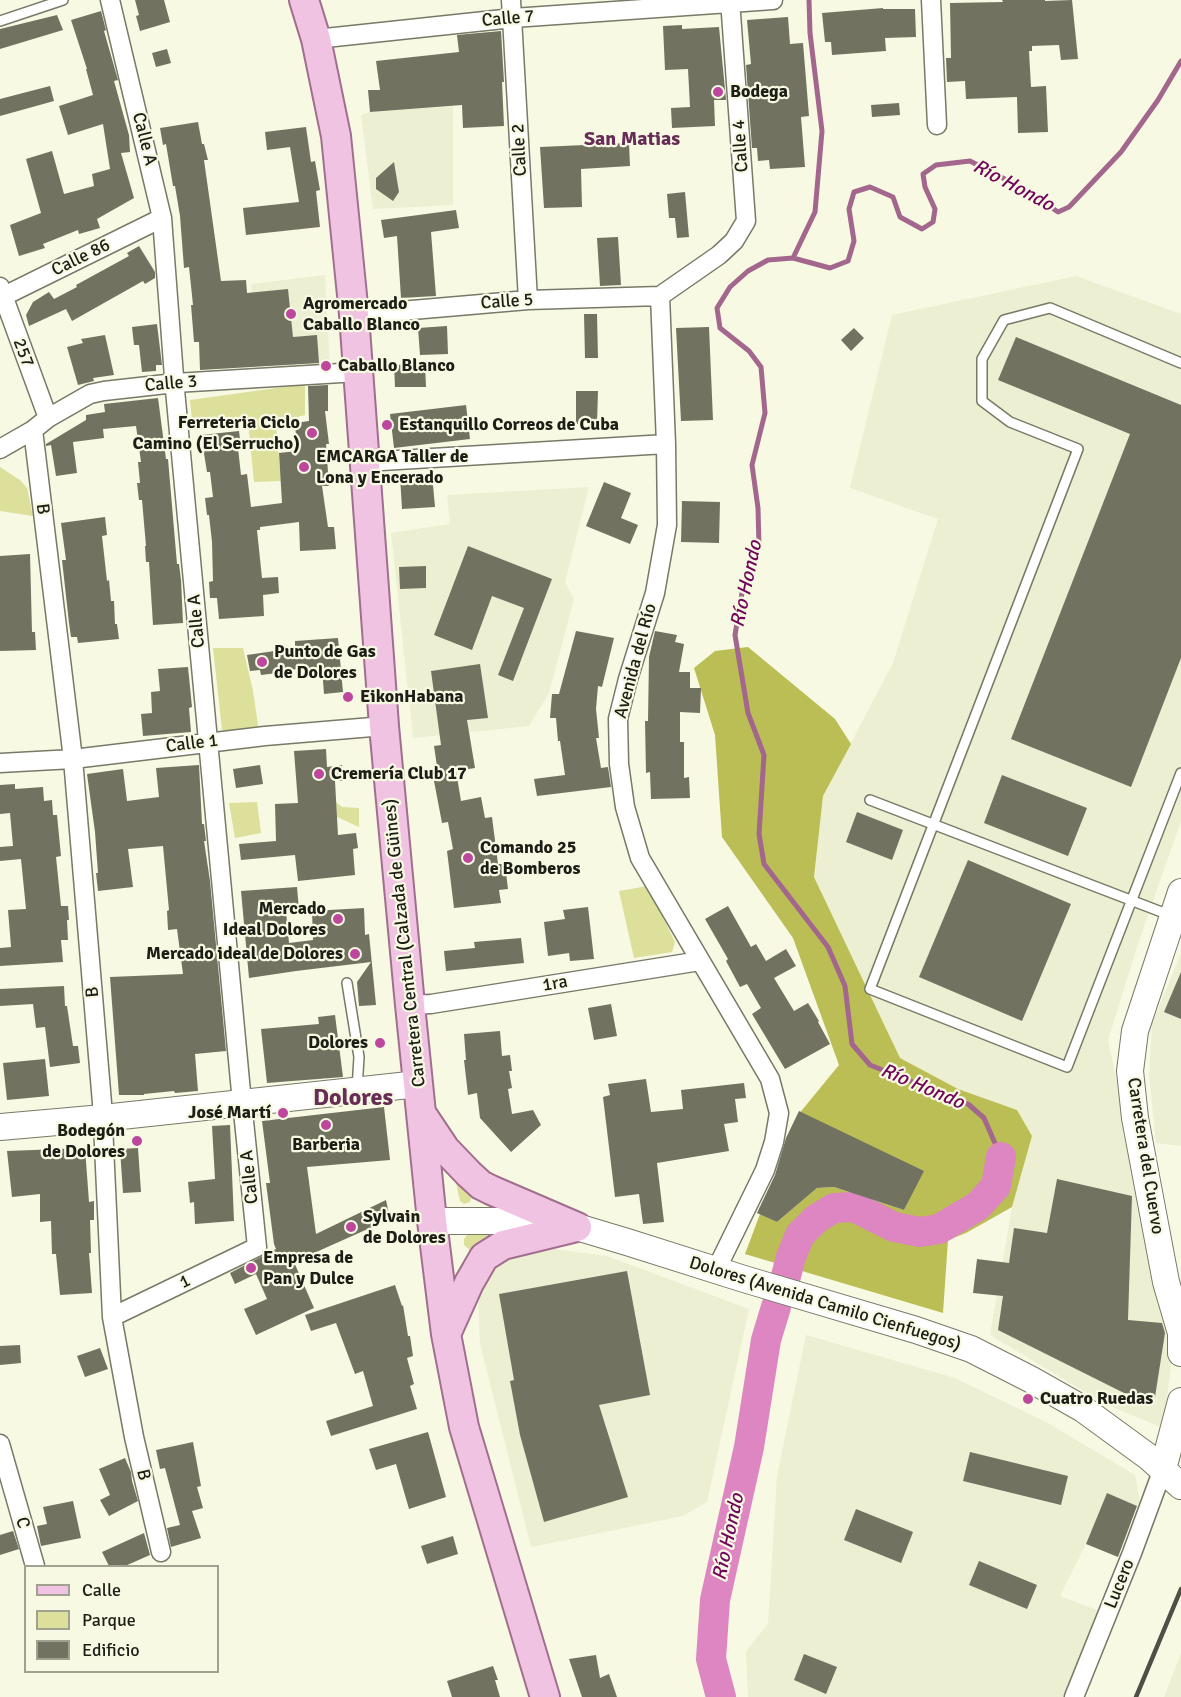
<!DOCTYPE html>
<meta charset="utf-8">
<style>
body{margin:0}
#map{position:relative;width:1181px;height:1697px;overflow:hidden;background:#f7f9e3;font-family:Signika,sans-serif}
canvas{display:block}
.legend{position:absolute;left:24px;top:1565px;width:195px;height:108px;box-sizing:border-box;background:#f7f9e3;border:2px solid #a0a191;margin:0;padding:8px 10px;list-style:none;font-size:18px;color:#1d1e16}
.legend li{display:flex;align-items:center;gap:12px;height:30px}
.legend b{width:30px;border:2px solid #a0a191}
</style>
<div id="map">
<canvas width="1181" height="1697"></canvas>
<ul class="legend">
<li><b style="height:8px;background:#f1c3e2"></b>Calle</li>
<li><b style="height:16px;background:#dce09b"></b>Parque</li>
<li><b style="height:16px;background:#717360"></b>Edificio</li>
</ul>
</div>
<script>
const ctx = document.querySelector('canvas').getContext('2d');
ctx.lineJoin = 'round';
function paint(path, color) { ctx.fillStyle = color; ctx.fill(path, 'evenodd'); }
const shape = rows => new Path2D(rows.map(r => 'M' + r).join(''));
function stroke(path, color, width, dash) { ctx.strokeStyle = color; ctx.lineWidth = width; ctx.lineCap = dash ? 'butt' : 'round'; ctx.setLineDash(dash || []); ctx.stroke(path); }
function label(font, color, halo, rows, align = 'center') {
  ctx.font = font + ' Signika,sans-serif'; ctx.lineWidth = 4.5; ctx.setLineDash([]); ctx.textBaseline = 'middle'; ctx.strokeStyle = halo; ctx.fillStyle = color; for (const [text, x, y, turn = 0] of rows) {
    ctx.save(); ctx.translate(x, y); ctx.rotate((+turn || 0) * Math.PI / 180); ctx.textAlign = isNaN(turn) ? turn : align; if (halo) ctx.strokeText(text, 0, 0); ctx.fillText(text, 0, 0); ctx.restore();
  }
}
paint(shape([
 [453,106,453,205,373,209,361,115,370,112],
 [325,275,330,367,277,371,274,336,256,338,251,284],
 [1076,276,1181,314,1181,821,1138,944,1108,1040,1173,1350,1163,1428,1105,1404,990,1335,1012,1207,1032,1136,1017,1110,958,1089,900,1058,814,877,823,796,893,663,938,519,850,488,892,315],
 [589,487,565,582,574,599,549,693,529,726,413,738,391,533,450,524,447,495],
 [1181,953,1181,1146,1156,1143,1149,1075,1152,1024],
 [531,1246,607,1256,749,1309,707,1502,683,1516,531,1547,480,1344,478,1298,485,1272],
 [806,1335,955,1378,1046,1422,1135,1475,1141,1508,1107,1494,1086,1544,1060,1596,1102,1612,1066,1697,748,1697,746,1651,768,1624,777,1476],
 [1181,1653,1181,1697,1164,1697]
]), '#edefd2');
paint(shape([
 [305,384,305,415,276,423,281,481,254,482,248,422,193,430,190,400],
 [0,467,20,480,27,488,33,516,0,511],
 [213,648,243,648,253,691,259,732,222,730],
 [257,802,261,833,235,838,229,803],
 [336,802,342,807,359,808,359,827,337,817],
 [648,886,675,942,672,952,634,958,619,891],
 [455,1178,472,1195,470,1202,464,1204,460,1201],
 [498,1234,472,1252,464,1245,464,1239,467,1235]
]), '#dce09b');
paint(shape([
 [748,647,835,719,851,744,823,796,814,877,900,1058,958,1089,1017,1110,1032,1136,1012,1207,966,1233,948,1240,943,1313,745,1254,760,1214,777,1222,817,1188,834,1187,904,1210,923,1171,798,1115,839,1065,793,938,722,837,715,735,694,668,715,651]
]), '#babe54');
stroke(shape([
 [793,258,815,212,822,131,810,33,809,0],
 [1001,1157,984,1118,968,1104,870,1065,852,1044,845,986,828,947,764,864,759,834,764,755,748,713,735,635,742,593,759,547,758,508,752,465,765,413,761,367,749,351,720,328,717,308,730,287,748,271,768,260,793,258,830,268,848,261,854,241,849,209,854,192,870,187,893,197,900,217,922,229,933,222,935,209,925,187,923,174,936,165,970,161,1024,189,1058,212,1069,207,1121,152,1158,100,1181,61]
]), '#a3678e', 5);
stroke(shape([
 [786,1276,791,1257,800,1235,816,1219,834,1208,854,1207,894,1227,920,1232,939,1229,978,1206,996,1186,1001,1157],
 [721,1697,711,1659,715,1600,749,1447,766,1340,776,1307]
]), '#dd86c1', 30);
paint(shape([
 [135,0,164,0,170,22,140,31,136,16,139,15],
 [1002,0,1045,0,1045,1,1072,0,1078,59,1061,60,1059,45,1032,46,1032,51,1029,51,1031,87,1046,86,1048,132,1018,133,1017,97,966,99,965,81,947,82,946,58,951,58,950,3,1003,2],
 [883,8,883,9,915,9,916,37,885,38,886,51,832,55,831,42,825,42,822,13],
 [101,11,106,30,104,31,118,80,114,81,129,135,130,152,121,153,134,198,97,219,100,228,79,234,78,230,43,244,45,248,19,256,10,225,41,213,26,159,52,151,64,194,94,186,92,174,110,169,103,124,68,135,59,106,93,95,86,69,87,69,71,20],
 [57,15,63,30,0,49,0,29],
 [788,17,790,44,803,43,809,116,801,117,805,167,770,169,769,160,758,161,757,148,752,148,746,65,751,64,747,20],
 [682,25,682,29,719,27,726,100,714,100,715,126,672,128,671,108,690,107,688,69,665,70,663,26],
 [501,31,504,82,502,82,504,126,463,128,462,105,370,112,368,90,380,90,376,61,459,52,457,35],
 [167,49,171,63,156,67,152,53],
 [50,86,54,101,0,116,0,99],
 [899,103,900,115,872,117,871,105],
 [198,122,202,144,204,144,208,160,204,160,221,281,246,280,247,293,288,289,293,337,317,335,319,363,200,370,199,342,194,342,191,305,193,305,189,267,184,268,180,216,175,186,173,186,166,144,163,145,160,128],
 [306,127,311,162,315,161,320,190,316,191,320,227,246,235,243,208,299,202,290,147,267,150,265,132],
 [629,143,630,166,581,169,582,207,544,208,540,147],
 [394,162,399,192,393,201,376,189,376,178],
 [685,192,689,237,677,238,675,218,669,218,667,194],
 [456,210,459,228,431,232,436,296,401,298,397,236,384,238,381,220],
 [618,237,621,285,600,286,597,238],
 [139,246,155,272,155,278,145,284,143,281,72,321,66,309,29,326,26,315,33,302,49,292,54,299,77,287,76,285,129,256,127,253],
 [584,314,597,314,598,358,585,358],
 [157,324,162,365,156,365,156,371,142,372,139,345,134,345,132,327],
 [447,326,448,354,420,355,418,328],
 [709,327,713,420,681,421,676,328],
 [854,328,864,338,851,351,841,340],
 [105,335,114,375,93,378,94,381,78,385,67,347,83,343,81,339],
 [1016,337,1181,405,1181,658,1131,787,1011,739,1130,434,998,380],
 [425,364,426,387,395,387,394,365],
 [328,385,328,411,325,411,329,444,326,444,329,486,322,486,328,527,334,527,336,549,300,551,299,522,260,527,260,530,257,530,262,578,278,577,279,593,263,595,264,616,219,619,217,598,210,598,209,582,213,581,212,542,209,515,207,515,205,498,213,497,210,472,207,472,201,435,239,431,241,448,238,448,241,475,247,474,251,507,282,503,279,453,297,451,295,423,309,421,308,386],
 [576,391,598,391,597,424,576,424],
 [158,398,166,459,168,459,177,564,179,564,181,580,183,623,153,625,149,562,146,562,145,546,146,546,142,500,139,500,137,483,140,483,138,462,141,462,136,426,103,429,104,438,73,442,77,473,56,476,51,445,46,446,46,444,86,420,86,415,105,412,104,404],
 [466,405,470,439,394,448,390,414],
 [432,474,435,507,402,509,400,476],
 [604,482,631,493,621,518,638,525,630,544,586,526],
 [682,501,720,502,719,543,681,542],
 [105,517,107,535,102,536,107,581,109,580,111,601,114,601,115,624,117,624,119,639,78,643,77,637,71,637,69,623,62,560,66,560,61,523],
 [468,546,552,579,513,681,498,675,524,608,492,596,472,650,434,635],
 [30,554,32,632,35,632,36,650,0,651,0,556],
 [426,566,426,588,400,589,399,567],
 [576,631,614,638,602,687,598,686,596,709,599,738,596,738,601,768,608,767,611,787,537,796,534,779,565,775,560,741,558,741,556,718,550,718,552,694,559,694],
 [655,631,677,635,675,642,684,644,679,672,690,672,690,688,701,688,700,713,680,712,680,742,684,742,684,778,689,777,690,798,651,799,650,772,646,773,645,721,648,721,649,657],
 [338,638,343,692,324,694,322,667,276,671,277,673,261,675,260,670,250,671,247,655,295,648,295,641],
 [480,664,488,718,467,720,475,768,456,771,461,801,481,797,485,818,492,817,498,864,505,864,508,889,499,890,501,903,454,908,447,851,453,849,448,822,442,823,434,781,439,780,434,746,441,745,431,671],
 [188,667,192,707,189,708,191,732,143,736,141,714,152,713,151,692,160,691,158,669],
 [326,749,327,767,342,765,343,781,335,781,338,835,356,833,358,848,353,849,355,875,298,881,295,855,241,860,239,844,276,841,275,804,298,803,294,751],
 [199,765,202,824,204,824,206,841,204,841,210,881,226,1051,195,1054,198,1091,175,1093,174,1091,144,1094,144,1095,119,1095,110,977,183,974,177,929,168,930,167,911,169,910,163,846,128,849,133,887,98,891,96,873,98,873,95,832,87,774,123,769,127,801,159,797,156,768],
 [260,765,263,784,236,788,233,769],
 [1002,775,1087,808,1068,856,984,823],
 [15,784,15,789,43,787,44,801,52,800,53,815,57,815,61,856,56,857,61,906,68,906,69,920,67,920,68,940,61,940,63,962,0,966,0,948,11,947,8,910,26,909,21,859,0,861,0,847,13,846,10,813,0,814,0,785],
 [857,812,903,830,892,860,846,842],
 [968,860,1071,904,1022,1021,919,977],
 [297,887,299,910,286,911,289,943,313,940,312,911,364,908,365,935,369,934,376,1005,359,1006,357,982,371,962,296,971,249,978,241,891],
 [728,906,751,947,756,944,766,961,786,949,796,966,774,978,794,1011,808,1003,819,1021,818,1022,830,1044,785,1069,752,1014,761,1008,747,984,740,987,726,961,728,959,705,919],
 [588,907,594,959,570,961,569,953,548,956,544,922,565,919,563,910],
 [521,938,524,963,446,971,444,951,475,948,474,942],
 [1181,972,1181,1019,1164,1012],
 [64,986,65,1006,67,1006,73,1046,78,1046,80,1063,50,1067,45,1027,36,1028,33,1004,0,1006,0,989],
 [611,1004,617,1036,594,1040,588,1008],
 [335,1015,343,1077,267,1083,261,1029,319,1024,318,1017],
 [500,1031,502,1056,510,1055,512,1071,509,1071,512,1088,508,1089,512,1114,533,1110,541,1125,511,1152,480,1118,477,1093,468,1095,464,1060,466,1060,464,1034],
 [45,1059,49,1096,7,1100,3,1063],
 [646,1079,651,1112,683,1109,681,1090,744,1083,746,1098,735,1099,738,1122,724,1124,729,1151,657,1163,664,1222,643,1224,639,1194,615,1197,603,1097,610,1095,608,1084],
 [384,1107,390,1160,307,1167,316,1234,386,1200,390,1219,294,1262,314,1308,256,1335,244,1309,267,1299,256,1274,235,1284,230,1273,276,1249,274,1244,266,1183,270,1183,262,1121],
 [799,1111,924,1171,904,1210,834,1187,817,1188,777,1222,757,1213,775,1175,786,1138],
 [230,1125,234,1221,195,1224,194,1202,190,1203,188,1182,215,1179,212,1126],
 [85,1148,89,1202,94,1201,94,1220,90,1220,91,1253,89,1253,92,1293,60,1295,56,1254,52,1254,51,1221,40,1222,40,1194,12,1197,7,1151],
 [138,1148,141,1192,123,1193,120,1149],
 [1057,1179,1132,1196,1128,1320,1162,1323,1165,1333,1155,1397,1124,1393,998,1330,1003,1296,973,1293,977,1259,1009,1263,1014,1228,1047,1233],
 [627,1271,650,1395,599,1405,628,1497,544,1522,520,1435,510,1381,514,1380,499,1294],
 [395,1285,402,1306,403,1305,408,1336,410,1336,413,1356,407,1358,414,1384,410,1386,417,1409,331,1436,326,1421,373,1406,363,1371,355,1374,336,1323,311,1331,305,1315],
 [20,1345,21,1363,0,1365,0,1346],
 [100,1348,108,1369,85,1377,77,1356],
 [428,1432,446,1497,409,1509,396,1464,376,1470,369,1449],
 [193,1442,201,1486,197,1487,203,1508,192,1511,201,1538,171,1547,167,1528,180,1525,165,1468,160,1469,156,1450],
 [970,1452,1068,1476,1061,1505,963,1481],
 [125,1458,131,1472,132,1481,138,1501,109,1516,100,1500,110,1495,99,1469],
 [1107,1493,1137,1506,1118,1557,1086,1544],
 [73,1501,81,1538,41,1546,37,1526,47,1524,43,1507],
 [856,1509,913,1532,901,1563,844,1540],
 [13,1531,19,1549,0,1555,0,1535],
 [144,1533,150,1555,125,1566,109,1566,102,1552],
 [453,1536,458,1554,427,1564,421,1546],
 [979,1561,1037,1585,1027,1609,969,1585],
 [804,1654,837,1667,826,1694,794,1680],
 [596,1655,600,1678,609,1674,617,1697,582,1697,569,1659],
 [493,1666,498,1680,495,1680,500,1697,452,1697,447,1681]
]), '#717360');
const lane = shape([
 [0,21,63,0],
 [1181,363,1050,308,1004,320,982,359,982,401,1010,422,1078,449,870,989,1067,1067,1181,773],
 [870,800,1172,916],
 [347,983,359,1057,357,1089]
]);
const street = shape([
 [110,0,162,218,175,390,241,1092,257,1247,112,1317],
 [511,0,528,300],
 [931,0,937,125],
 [316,39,513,18,773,0],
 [0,287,48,418],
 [660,296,666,444,667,525,655,593,628,679,618,719,619,764,625,807,640,858,770,1079,779,1113,774,1142,765,1170,716,1270],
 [660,296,719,255,734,241,746,221,730,0],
 [0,298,162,218],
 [354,315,528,300,660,296],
 [33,430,73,759,102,1103,112,1317,134,1437,161,1552],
 [0,449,33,430,48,418,90,394,104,391,175,383,358,372],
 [365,462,666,444],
 [0,763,73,759,265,736,384,726],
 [410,1005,431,1004,700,961],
 [0,1444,35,1566],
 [1074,1697,1132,1553,1163,1469]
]);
const secondary = shape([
 [1181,892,1135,1031,1130,1071,1135,1118,1166,1282,1181,1333,1181,1353],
 [0,1127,103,1118,418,1084],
 [432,1221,508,1221,577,1227,627,1242,744,1279,916,1330,971,1349,1030,1379,1083,1409,1150,1458,1181,1486],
 [1163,1469,1181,1401]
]);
const primary = shape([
 [304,0,316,39,336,136,354,315,384,726,410,1005,432,1221,446,1334,464,1427,545,1697],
 [423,1116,445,1149,469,1174,481,1185,491,1190,577,1227],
 [447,1332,469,1283,484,1257,503,1245,577,1227]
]);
stroke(lane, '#787966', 12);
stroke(street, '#787966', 21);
stroke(secondary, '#787966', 28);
stroke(primary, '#a16f8e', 32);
stroke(lane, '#fff', 9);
stroke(street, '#fff', 18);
stroke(secondary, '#fff', 26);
stroke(primary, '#f1c3e2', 28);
stroke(shape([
 [1136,1697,1181,1589]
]), '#4f5045', 4.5);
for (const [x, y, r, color] of [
 [718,92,6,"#bd479d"],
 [291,314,6,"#bd479d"],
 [326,366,6,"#bd479d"],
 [387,425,6,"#bd479d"],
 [312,433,6,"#bd479d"],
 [304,467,6,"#bd479d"],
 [262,662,6,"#bd479d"],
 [348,697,6,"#bd479d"],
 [319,774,6,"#bd479d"],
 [468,858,6,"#bd479d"],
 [338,919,6,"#bd479d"],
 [355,954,6,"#bd479d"],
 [380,1043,6,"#bd479d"],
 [283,1113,6,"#bd479d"],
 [326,1125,6,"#bd479d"],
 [137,1141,6,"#bd479d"],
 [351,1227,6,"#bd479d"],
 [251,1268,6,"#bd479d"],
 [1028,1399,6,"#bd479d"]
]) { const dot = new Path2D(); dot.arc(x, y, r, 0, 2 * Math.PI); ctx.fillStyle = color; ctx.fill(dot); stroke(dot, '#f7f9e3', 2); }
label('18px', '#1d1e16', '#f7f9e3', [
 ["Calle 7",508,19,-5],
 ["Calle A",144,139,76],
 ["Calle 4",741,146,-94],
 ["Calle 2",520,150,-93],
 ["Calle 86",81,258,-26],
 ["Calle 5",507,302,-4],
 ["257",23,353,69],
 ["Calle 3",171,384,-5],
 ["B",42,509,83],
 ["Calle A",197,621,-95],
 ["Avenida del Río",636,661,-75],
 ["Calle 1",192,744,-7],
 ["Carretera Central (Calzada de Güines)",405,943,-96],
 ["1ra",555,984,-9],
 ["B",93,992,-95],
 ["Carretera del Cuervo",1145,1156,81],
 ["Calle A",250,1177,-96],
 ["1",185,1282,-26],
 ["Dolores (Avenida Camilo Cienfuegos)",825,1304,17],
 ["B",143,1475,76],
 ["C",22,1523,74],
 ["Lucero",1120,1584,-68]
]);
label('bold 18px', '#1d1e16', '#f7f9e3', [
 ["Bodega",730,92],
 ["Agromercado",303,304],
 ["Caballo Blanco",303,325],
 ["Caballo Blanco",338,366],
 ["Ferreteria Ciclo",300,423,"right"],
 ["Camino (El Serrucho)",300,444,"right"],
 ["Estanquillo Correos de Cuba",399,425],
 ["EMCARGA Taller de",316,457],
 ["Lona y Encerado",316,478],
 ["Punto de Gas",274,652],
 ["de Dolores",274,673],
 ["EikonHabana",360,697],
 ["Cremería Club 17",331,774],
 ["Comando 25",480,848],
 ["de Bomberos",480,869],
 ["Mercado",326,909,"right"],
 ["Ideal Dolores",326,930,"right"],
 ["Mercado ideal de Dolores",343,954,"right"],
 ["Dolores",368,1043,"right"],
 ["José Martí",271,1113,"right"],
 ["Bodegón",125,1131,"right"],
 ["de Dolores",125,1152,"right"],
 ["Barberia",326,1145,"center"],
 ["Sylvain",363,1217],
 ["de Dolores",363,1238],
 ["Empresa de",263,1258],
 ["Pan y Dulce",263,1279],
 ["Cuatro Ruedas",1040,1399]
], 'left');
label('bold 20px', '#682d57', '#f7f9e3', [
 ["San Matias",632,140]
]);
label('italic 20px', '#71045b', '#f7f9e3', [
 ["Río Hondo",1013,186,28],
 ["Río Hondo",747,584,-78],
 ["Río Hondo",922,1087,23],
 ["Río Hondo",729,1537,-78]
]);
label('bold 24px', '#682d57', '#f7f9e3', [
 ["Dolores",353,1099]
]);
</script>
